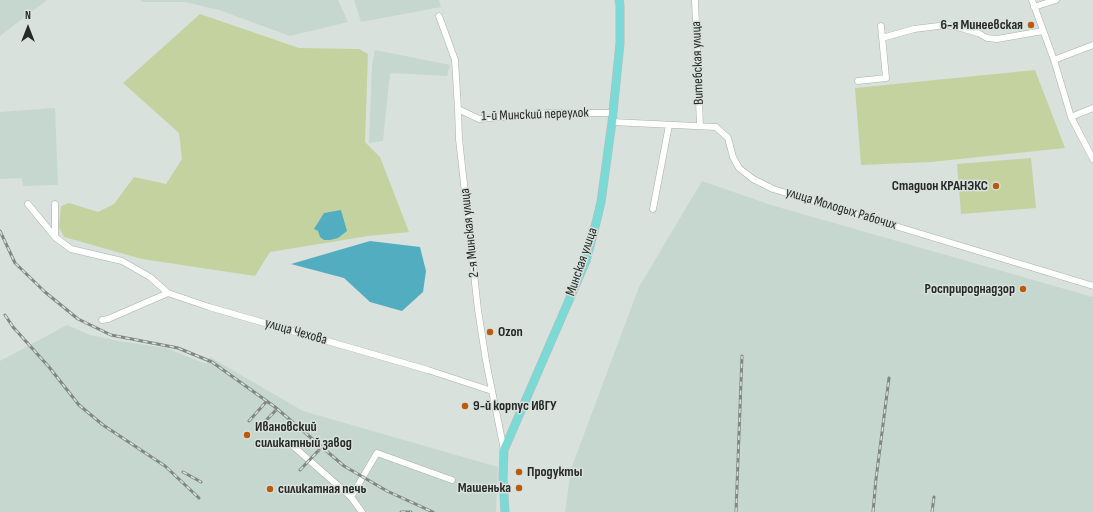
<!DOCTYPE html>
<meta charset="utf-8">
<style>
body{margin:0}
#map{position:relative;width:1093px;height:512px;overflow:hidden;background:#d9e1dd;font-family:"Sofia Sans Condensed",sans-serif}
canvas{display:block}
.north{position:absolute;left:8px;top:8px;width:40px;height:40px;-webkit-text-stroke:3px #d9e1dd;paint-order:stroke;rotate:0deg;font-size:11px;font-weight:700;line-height:16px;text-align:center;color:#262928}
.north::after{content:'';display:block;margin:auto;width:14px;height:18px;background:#262928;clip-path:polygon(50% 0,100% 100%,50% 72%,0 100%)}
</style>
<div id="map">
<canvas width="1093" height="512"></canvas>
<div class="north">N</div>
</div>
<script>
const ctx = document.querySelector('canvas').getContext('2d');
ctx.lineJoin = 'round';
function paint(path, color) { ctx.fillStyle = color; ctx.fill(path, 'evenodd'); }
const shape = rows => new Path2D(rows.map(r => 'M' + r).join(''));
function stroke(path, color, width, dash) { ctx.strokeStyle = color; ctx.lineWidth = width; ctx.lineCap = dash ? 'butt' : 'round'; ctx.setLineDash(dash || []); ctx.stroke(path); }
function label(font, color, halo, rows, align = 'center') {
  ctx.font = font + ' "Sofia Sans Condensed",sans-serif'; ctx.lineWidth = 3; ctx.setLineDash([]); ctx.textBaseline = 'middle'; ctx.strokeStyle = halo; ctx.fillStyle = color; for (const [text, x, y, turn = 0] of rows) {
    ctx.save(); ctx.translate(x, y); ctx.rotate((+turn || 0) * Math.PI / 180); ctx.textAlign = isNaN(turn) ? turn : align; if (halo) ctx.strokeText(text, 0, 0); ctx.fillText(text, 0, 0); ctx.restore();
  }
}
paint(shape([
 [0,0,47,0,0,36],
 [141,0,338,0,348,22,290,36,219,10,185,2,142,2],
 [354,0,439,0,441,7,361,22],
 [375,50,450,65,447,76,390,73,383,141,369,143,372,66],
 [55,108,58,185,23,186,22,178,0,179,0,112],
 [702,181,771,205,1093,297,1093,512,565,512,571,469,639,287],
 [67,325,90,335,119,341,166,348,206,364,210,357,303,411,498,467,496,512,0,512,0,361]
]), '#c6d7cf');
paint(shape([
 [200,14,299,48,359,49,368,54,365,142,380,157,409,232,368,236,270,252,255,276,142,259,64,237,59,227,61,206,69,203,98,212,114,204,134,177,166,184,182,159,179,133,123,83],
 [1035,70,1065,148,931,162,861,165,855,88],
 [1031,158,1036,208,961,214,957,164]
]), '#c4d2a0');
paint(shape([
 [341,210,347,231,338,238,330,240,324,240,320,237,318,231,314,229,324,213],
 [370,241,420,247,426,271,423,292,402,311,370,302,344,278,291,264]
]), '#53adc0');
const minor = shape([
 [695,0,700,126],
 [1032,0,1054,60,1071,117,1093,159],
 [1034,7,1056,0],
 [439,16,455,60,458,109,459,139,478,310,486,361,504,450],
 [882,38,914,29,947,25,961,28,978,33,987,38,997,39,1043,31],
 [1054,60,1093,45],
 [858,81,886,78,881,26],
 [458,109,479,119,548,113,613,113],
 [1071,117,1093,108],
 [612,122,716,127,728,138,733,157,739,168,753,179,773,189,1093,286],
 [28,204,55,237],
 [55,204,55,237,71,249,122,261,150,277,168,293],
 [653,209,669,125],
 [102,320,108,319,168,293,209,307,428,370,492,391],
 [293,446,351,497],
 [362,512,351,497,377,453,452,480]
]);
const major = shape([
 [505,512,503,479,504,450,586,261,596,223,601,202,612,122,620,43,620,5,619,0]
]);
stroke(minor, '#a8b0ac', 7);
stroke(major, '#babbba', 9);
stroke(minor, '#fff', 6);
stroke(major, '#7bdad6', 8);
const rail = shape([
 [0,231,15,263,45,292,78,319,111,335,178,348,212,362,275,407,344,466,387,491,433,512],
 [5,315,13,327,49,367,79,405,103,425,165,466,199,498],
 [249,421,266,402],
 [257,430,276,410],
 [300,470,319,450],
 [183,472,201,482],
 [401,512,411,512],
 [736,512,742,356],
 [873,512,876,479,889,378],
 [932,512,934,497]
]);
stroke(rail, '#818784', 3);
stroke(rail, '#d9e1dd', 1.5, [4.5]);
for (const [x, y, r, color] of [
 [1031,25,4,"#b95b0b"],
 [996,186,4,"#b95b0b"],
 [1023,289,4,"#b95b0b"],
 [490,332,4,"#b95b0b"],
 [465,406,4,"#b95b0b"],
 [247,435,4,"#b95b0b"],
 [519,472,4,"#b95b0b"],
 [519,488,4,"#b95b0b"],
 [270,489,4,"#b95b0b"]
]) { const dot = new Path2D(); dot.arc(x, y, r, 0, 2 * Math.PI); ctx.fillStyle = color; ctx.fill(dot); stroke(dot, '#d9e1dd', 1.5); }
label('bold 14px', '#262928', '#d9e1dd', [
 ["6-я Минеевская",1023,25,"right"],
 ["Стадион КРАНЭКС",988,186,"right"],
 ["Росприроднадзор",1015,289,"right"],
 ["Ozon",498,332],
 ["9-й корпус ИвГУ",473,406],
 ["Ивановский",255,427],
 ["силикатный завод",255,443],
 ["Продукты",527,472],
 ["Машенька",511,488,"right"],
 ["силикатная печь",278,489]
], 'left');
label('14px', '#262928', '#d9e1dd', [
 ["Витебская улица",698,63,-92],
 ["1-й Минский переулок",535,115,-2],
 ["улица Молодых Рабочих",841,209,17],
 ["2-я Минская улица",470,233,-96],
 ["Минская улица",582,262,-71],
 ["улица Чехова",296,332,16]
]);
</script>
